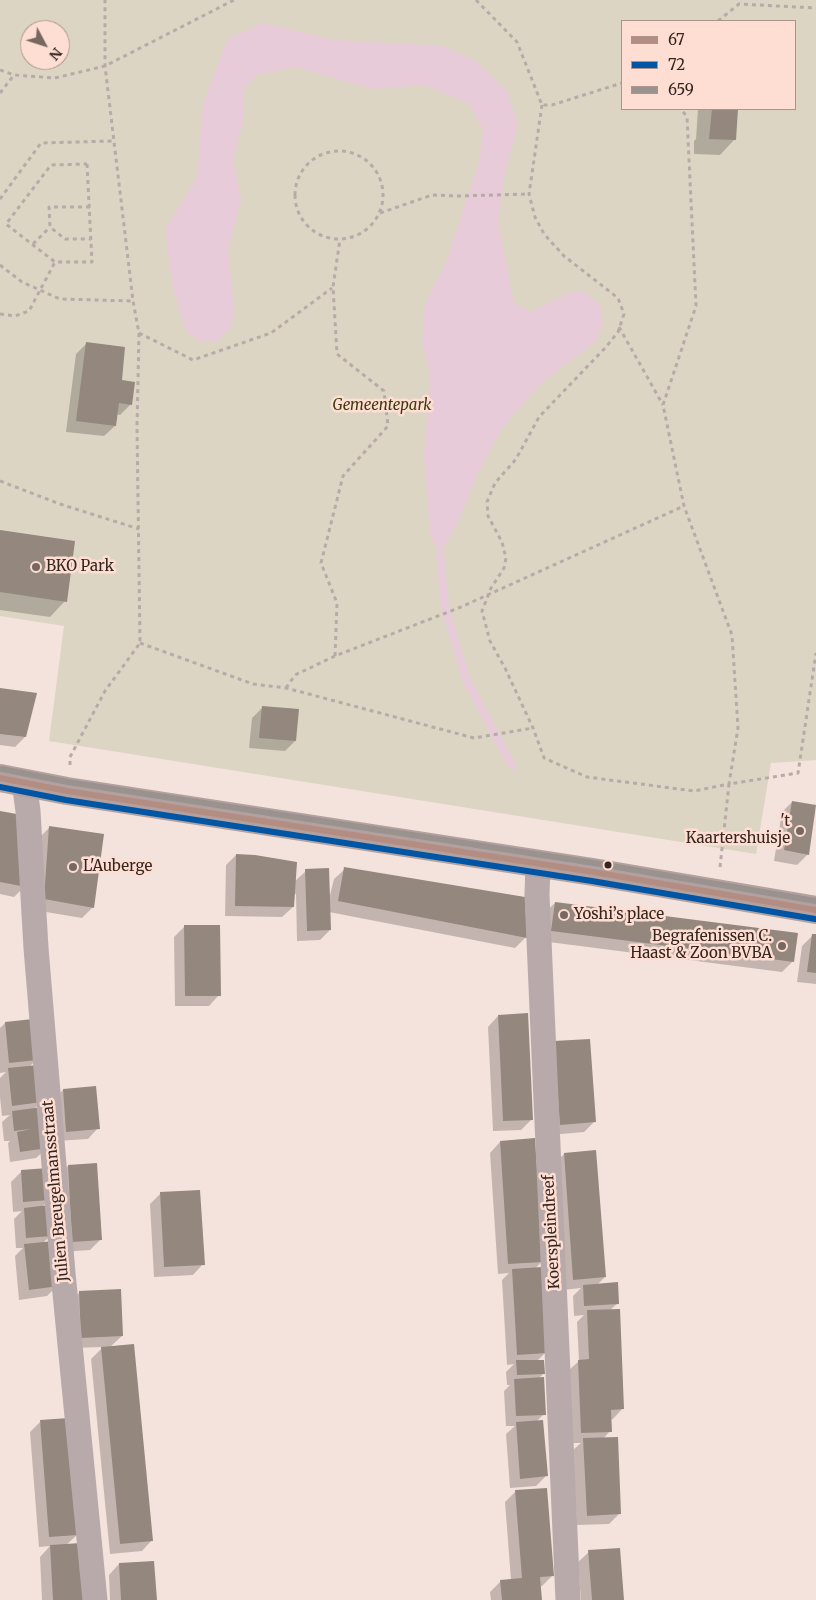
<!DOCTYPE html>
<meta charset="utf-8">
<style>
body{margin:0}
#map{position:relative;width:816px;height:1600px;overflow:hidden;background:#f4e2dc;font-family:Merriweather,serif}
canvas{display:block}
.legend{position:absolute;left:621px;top:20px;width:175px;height:90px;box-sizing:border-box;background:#feded2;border:1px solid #ad948a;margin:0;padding:6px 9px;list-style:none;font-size:15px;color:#34251f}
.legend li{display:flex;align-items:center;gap:10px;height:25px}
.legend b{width:25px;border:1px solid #ad948a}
.north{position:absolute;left:20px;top:20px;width:50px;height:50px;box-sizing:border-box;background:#feded2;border:1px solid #ad948a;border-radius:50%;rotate:130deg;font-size:14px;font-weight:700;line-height:20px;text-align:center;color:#34251f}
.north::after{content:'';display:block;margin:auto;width:18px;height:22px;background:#776761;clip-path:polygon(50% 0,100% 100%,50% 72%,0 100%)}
</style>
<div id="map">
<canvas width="816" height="1600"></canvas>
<ul class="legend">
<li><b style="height:6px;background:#b48d82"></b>67</li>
<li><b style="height:6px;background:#0056a4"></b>72</li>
<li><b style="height:6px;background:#9a928f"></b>659</li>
</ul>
<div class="north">N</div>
</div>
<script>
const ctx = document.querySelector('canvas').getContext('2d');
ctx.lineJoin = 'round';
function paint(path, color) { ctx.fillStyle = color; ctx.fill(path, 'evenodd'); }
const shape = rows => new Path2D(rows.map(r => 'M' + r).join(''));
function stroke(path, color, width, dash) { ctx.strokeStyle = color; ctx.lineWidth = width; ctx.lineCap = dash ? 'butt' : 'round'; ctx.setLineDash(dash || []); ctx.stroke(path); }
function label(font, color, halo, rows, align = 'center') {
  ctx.font = font + ' Merriweather,serif'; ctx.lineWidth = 5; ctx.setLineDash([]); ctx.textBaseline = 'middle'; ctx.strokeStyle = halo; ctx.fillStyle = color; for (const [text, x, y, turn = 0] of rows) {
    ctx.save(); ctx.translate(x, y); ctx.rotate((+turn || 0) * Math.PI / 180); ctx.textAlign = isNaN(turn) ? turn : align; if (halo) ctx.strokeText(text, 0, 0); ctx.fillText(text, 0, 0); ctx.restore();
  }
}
paint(shape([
 [0,0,816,0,816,760,771,763,756,854,49,741,64,626,0,616],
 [622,21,795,21,795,109,622,109],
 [30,30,60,30,60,60,30,60]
]), '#ddd5c4');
paint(shape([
 [263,23,336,40,443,46,475,61,507,91,518,125,504,177,498,222,514,303,530,312,568,293,584,291,600,305,603,324,595,342,542,382,502,428,477,475,457,524,440,554,430,535,424,456,430,377,422,341,425,304,448,257,479,161,483,129,469,104,425,85,372,89,296,67,256,75,244,89,243,121,233,160,241,199,228,250,234,311,231,327,217,341,199,341,186,331,172,284,165,229,197,177,203,103,228,39]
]), '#e8cbd9');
paint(shape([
 [698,109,736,109,735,139,720,155,694,154,694,141,696,139],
 [86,344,131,404,120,415,116,414,115,426,104,436,66,432,76,354],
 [0,531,65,601,50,617,0,610],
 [0,689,25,737,15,747,0,745],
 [262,708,295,741,285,751,249,748,252,718],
 [792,802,808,854,797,865,774,861,782,812],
 [0,812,24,887,14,897,0,894],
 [49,828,93,907,82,918,34,910,39,838],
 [236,855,294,882,306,871,329,899,334,879,345,869,526,937,515,948,329,912,330,930,320,940,297,941,296,894,294,894,293,907,282,917,225,916,226,865],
 [555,903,793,961,782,972,541,941,544,913],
 [185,926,219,995,209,1006,175,1006,174,937],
 [813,935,816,936,816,984,797,982,802,946],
 [526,1015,532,1119,521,1130,493,1131,488,1027,498,1016],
 [5,1023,36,1060,29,1067,41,1102,33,1110,47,1148,36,1158,10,1162,8,1143,10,1141,4,1141,2,1122,10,1115,2,1116,0,1097,0,1078,6,1072,0,1073,0,1028],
 [544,1053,595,1121,584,1132,550,1135],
 [63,1090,98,1128,88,1139,56,1141,53,1100],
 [533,1140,542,1261,535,1269,545,1353,537,1361,544,1373,538,1379,544,1414,536,1422,546,1476,536,1486,510,1488,506,1434,515,1426,506,1426,504,1391,510,1385,507,1385,506,1372,514,1364,507,1365,502,1280,509,1273,498,1274,490,1153,500,1142],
 [564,1154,605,1277,597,1285,618,1303,610,1310,623,1408,613,1419,610,1419,610,1431,603,1439,620,1513,609,1524,577,1525,573,1450,581,1443,571,1443,568,1371,579,1361,577,1322,584,1315,574,1316,573,1296,581,1288,563,1290,554,1164],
 [68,1166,101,1239,90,1250,62,1252,58,1176],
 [22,1171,49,1199,42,1207,51,1235,43,1243,57,1286,47,1296,19,1300,15,1256,23,1248,16,1248,14,1219,22,1211,13,1212,11,1182],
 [161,1193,203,1264,193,1275,154,1277,150,1204],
 [80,1292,122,1336,110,1347,152,1540,142,1551,110,1554,91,1359,103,1347,71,1348,69,1303],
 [40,1422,77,1535,66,1545,83,1600,42,1600,40,1557,50,1546,39,1547,30,1432],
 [516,1491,553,1575,542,1586,540,1586,541,1600,491,1600,490,1592,501,1581,511,1580,505,1502],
 [589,1552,623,1600,581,1600,578,1562],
 [119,1564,156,1600,110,1600,109,1575]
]), '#0003');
stroke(shape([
 [440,554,445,608,466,679,512,766]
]), '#e8cbd9', 8);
paint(shape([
 [712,109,738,109,736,140,709,139],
 [86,342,125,347,122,380,135,382,132,405,119,403,116,426,76,421],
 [0,530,75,541,67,602,0,592],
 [0,688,37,693,26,737,0,734],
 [262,706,299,709,296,741,259,738],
 [792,801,816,805,809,855,784,850],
 [0,811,22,815,26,887,0,882],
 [49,826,104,834,94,908,44,899],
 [236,854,255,855,297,862,294,907,235,906],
 [344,867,525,897,527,938,338,901],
 [329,868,331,930,307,931,305,869],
 [555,902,798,933,794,962,551,931],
 [184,925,220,925,221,996,185,996],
 [812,934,816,934,816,973,807,972],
 [528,1013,533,1120,503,1121,498,1015],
 [33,1019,38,1060,9,1063,5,1022],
 [590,1039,596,1122,560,1125,554,1041],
 [38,1065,42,1102,12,1106,8,1068],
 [96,1086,100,1129,66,1132,63,1089],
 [43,1107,48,1148,20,1152,17,1132,31,1129,14,1131,12,1111],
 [535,1138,543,1262,508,1264,500,1141],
 [596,1150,606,1277,573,1280,564,1153],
 [97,1163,102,1240,72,1242,68,1165],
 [48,1168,50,1200,23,1202,21,1170],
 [200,1190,205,1265,164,1267,160,1192],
 [49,1205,52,1236,26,1238,24,1208],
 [54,1241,59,1286,29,1290,24,1244],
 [542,1267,547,1353,517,1355,512,1269],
 [618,1282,619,1304,584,1306,583,1285],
 [121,1289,123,1336,81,1338,79,1291],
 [620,1309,624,1409,611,1410,612,1432,581,1433,578,1360,589,1359,587,1310],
 [134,1344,153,1541,120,1544,101,1347],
 [516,1360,544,1360,545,1374,517,1375],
 [544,1377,546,1415,516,1416,514,1379],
 [69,1418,78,1535,49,1537,40,1420],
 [543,1420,548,1476,520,1479,516,1422],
 [618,1437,621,1514,587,1516,583,1438],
 [547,1488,554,1576,540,1577,542,1600,502,1600,500,1580,522,1578,515,1490],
 [81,1543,85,1600,53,1600,50,1545],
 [620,1548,624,1600,592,1600,588,1550],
 [154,1561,157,1600,121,1600,119,1563]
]), '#93877e');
stroke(shape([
 [476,0,517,42,542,105,552,105,622,83],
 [718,21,739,4,816,8],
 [0,70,14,75,55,78,105,66,234,0],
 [0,93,14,75],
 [542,105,529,194,535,217,544,234,564,256,618,298,624,314,618,332,606,347,539,417,516,459,495,483,487,502,488,516,502,542,506,558,504,568,491,588,482,611,490,641,505,668,533,728,544,758,587,777,694,791,729,784,738,728,732,635,684,506,663,405,696,306,687,117,681,109],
 '295 195a44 44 0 1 1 88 0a44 44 0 1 1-88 0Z',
 [87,164,92,262,55,262,6,224,51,165,87,164],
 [0,199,41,143,113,141],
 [90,207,49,207,50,227,65,239,91,239],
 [380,213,432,195,459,196,529,194],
 [33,244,50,227],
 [0,265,22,282,60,299,133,301],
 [0,314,15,316,29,311,55,262],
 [619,327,663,405],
 [139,333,193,360,271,333,332,288],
 [0,481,60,504,139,529],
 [140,643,253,684,286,688,474,738,533,728],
 [335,656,337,603,321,563,343,476,388,426,384,391,337,354,333,287,340,239],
 [286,688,295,675,335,656,461,607,684,506],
 [70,765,70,757,105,691,140,643,137,427,139,333,133,301,105,66,105,0],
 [720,867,729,784,798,773,816,653]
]), '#b8aaa8', 3, [4, 4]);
stroke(shape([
 [24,782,28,811,36,948,63,1273,95,1600],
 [538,864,537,895,568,1600]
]), '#b8aaab', 25);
stroke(shape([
 [0,778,67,791,593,872,816,910]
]), '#b3a1a0', 28);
stroke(shape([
 [0,778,67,791,593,872,816,910]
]), '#b48d82', 6);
stroke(shape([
 [0,787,66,800,592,881,815,919]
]), '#0056a4', 6);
stroke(shape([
 [2,769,68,782,594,863,816,901]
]), '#9a928f', 6);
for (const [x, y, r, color] of [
 [36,567,5,"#776761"],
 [800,831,5,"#776761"],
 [608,865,4.5,"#34251f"],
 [73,867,5,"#776761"],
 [564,915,5,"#776761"],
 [782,946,5,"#776761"]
]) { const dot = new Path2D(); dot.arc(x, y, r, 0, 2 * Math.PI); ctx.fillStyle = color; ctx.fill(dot); stroke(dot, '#feded2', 2); }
label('italic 15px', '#3d3a0d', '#feded2', [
 ["Gemeentepark",382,406]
]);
label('15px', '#34251f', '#feded2', [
 ["BKO Park",46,567],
 ["'t",790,822,"right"],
 ["Kaartershuisje",790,839,"right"],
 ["L'Auberge",83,867],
 ["Yoshi’s place",574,915],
 ["Begrafenissen C.",772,937,"right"],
 ["Haast & Zoon BVBA",772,954,"right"]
], 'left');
label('15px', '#34251f', '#feded2', [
 ["Julien Breugelmansstraat",56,1191,-95],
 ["Koerspleindreef",552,1232,-93]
]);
</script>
